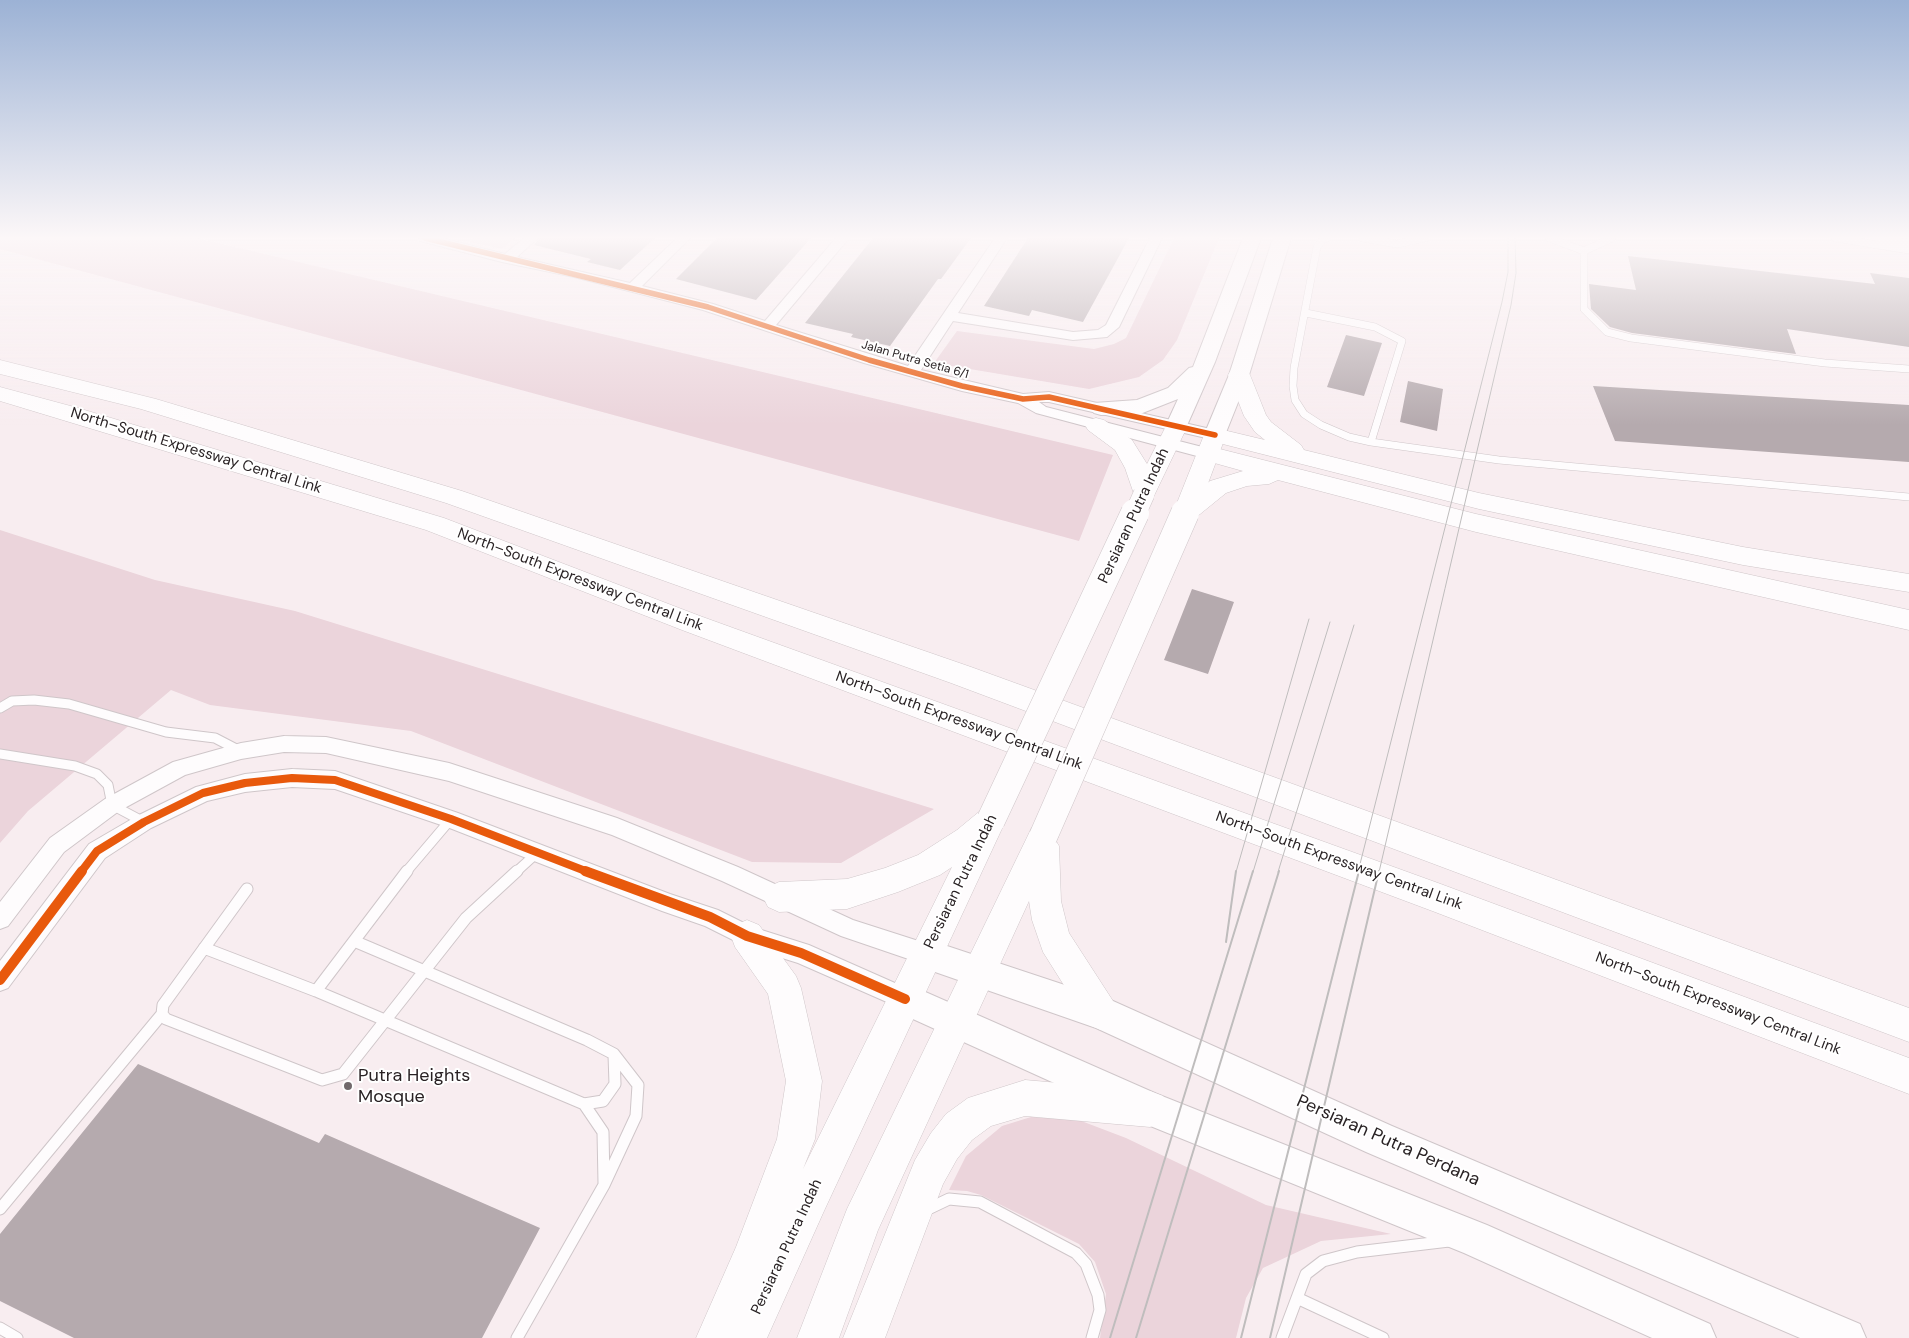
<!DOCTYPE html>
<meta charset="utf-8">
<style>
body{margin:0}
canvas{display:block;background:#f8edf0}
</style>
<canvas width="1909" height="1338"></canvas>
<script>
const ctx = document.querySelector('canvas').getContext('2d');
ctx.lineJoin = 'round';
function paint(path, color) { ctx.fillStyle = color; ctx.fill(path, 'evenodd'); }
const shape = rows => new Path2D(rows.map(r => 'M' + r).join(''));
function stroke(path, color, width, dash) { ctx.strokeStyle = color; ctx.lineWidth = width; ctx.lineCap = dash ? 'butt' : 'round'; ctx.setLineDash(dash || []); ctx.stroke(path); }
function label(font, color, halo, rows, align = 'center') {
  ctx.font = font + ' "DM Sans",sans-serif'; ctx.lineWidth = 4; ctx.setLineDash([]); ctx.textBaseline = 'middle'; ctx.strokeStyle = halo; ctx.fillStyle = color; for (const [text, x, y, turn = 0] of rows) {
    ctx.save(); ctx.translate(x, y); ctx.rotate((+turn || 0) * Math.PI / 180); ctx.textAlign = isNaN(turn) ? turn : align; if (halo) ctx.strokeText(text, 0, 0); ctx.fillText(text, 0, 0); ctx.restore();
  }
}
paint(shape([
 [0,238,197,238,1113,455,1079,541,0,249],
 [474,238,515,238,502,249,469,242],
 [1174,238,1219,238,1177,340,1163,360,1139,377,1089,389,934,363,957,331,1094,349,1114,344,1126,338],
 [0,530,155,580,295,611,934,809,841,863,752,862,411,731,210,705,171,690,28,811,0,843],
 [1031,1117,1076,1119,1126,1138,1266,1205,1391,1234,1321,1241,1263,1268,1246,1298,1236,1338,1100,1338,1106,1294,1095,1262,1079,1244,981,1195,967,1191,949,1190,966,1156,1002,1126]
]), '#ebd4db');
paint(shape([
 [540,238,655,238,620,270,587,262,591,259,534,245],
 [717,238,811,238,756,300,676,279],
 [873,238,971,238,941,279,938,279,890,346,851,337,853,334,805,323],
 [1028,238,1129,238,1083,322,1032,310,1029,316,984,306],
 [1628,256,1875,284,1870,273,1909,278,1909,347,1787,329,1796,354,1632,333,1610,327,1591,309,1589,284,1636,290],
 [1346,335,1382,343,1364,396,1327,387],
 [1408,381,1443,389,1437,431,1400,422],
 [1593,386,1909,405,1909,462,1615,441],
 [1192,589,1234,602,1208,674,1164,660],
 [138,1064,319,1143,325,1134,540,1228,482,1338,74,1338,0,1301,0,1234]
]), '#b5aaae');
const serviceFar2 = shape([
 [1327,238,1322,240,1317,247,1294,368,1293,386,1295,400,1304,414,1321,425,1349,437,1371,442,1499,460,1909,497],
 [1362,238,1397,244,1425,238],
 [1549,238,1584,251],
 [1612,238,1584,251,1584,309,1607,332,1631,338,1825,363,1909,369],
 [1835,238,1909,250],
 [1306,313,1375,327,1402,341,1371,442]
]);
const serviceFar1 = shape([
 [0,708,12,701,34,700,69,704,166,732,215,738,240,751],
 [0,754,75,766,97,774,108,785,112,805,144,822],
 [406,872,451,819],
 [516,872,538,852]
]);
const service = shape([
 [247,889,163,1005,162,1014,166,1019,322,1080,343,1074,466,918,517,871],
 [354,941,587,1040,614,1054,638,1085,636,1116,604,1185,517,1338],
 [204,948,316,991,584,1104,603,1101,615,1084,614,1055],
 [316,991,407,871],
 [584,1104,603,1132,604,1183],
 [0,1209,162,1014],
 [926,1210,949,1199,980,1202,1076,1253,1086,1264,1098,1295,1100,1310,1092,1338],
 [1297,1298,1383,1338],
 [0,1328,17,1338],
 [1282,1338,1306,1274,1323,1261,1357,1252,1449,1241]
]);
const minor = shape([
 [419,238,441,238,505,254,524,238,538,238,517,257,630,283,677,238,690,238,642,286,713,304,765,321,836,238,849,238,776,325,908,366,995,238,1007,238,958,313,1073,332,1098,330,1106,325,1150,238,1162,238,1119,327,1107,337,1073,340,953,321,921,370,1023,394,1049,392,1215,430,1223,435,1215,440,1049,402,1039,402,1046,407,1214,450,1216,454,1214,458,1208,459,1036,413,1018,403,962,391,864,363,703,310,574,277,502,262,420,241,419,238],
 [1872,238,1909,239,1909,247,1878,242,1872,238],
 [284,736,326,737,449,763,617,818,738,867,853,920,934,946,937,954,934,962,926,965,841,936,722,881,612,835,449,781,326,753,284,752,241,759,185,775,119,811,64,852,8,926,0,929,0,902,50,838,105,799,173,762,241,743,284,736],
 [292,769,335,771,458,813,670,894,718,910,752,927,809,945,913,991,917,999,913,1007,905,1010,798,963,747,947,705,926,662,911,447,827,335,789,292,787,245,792,207,801,151,828,105,858,8,988,0,991,0,961,89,844,137,816,196,787,245,774,292,769]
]);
const secondary = shape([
 [1243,238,1261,238,1215,362,1185,430,1177,432,1169,430,1166,425,1178,399,1140,414,1101,415,1094,413,1090,408,1094,403,1137,400,1168,388,1189,368,1193,367,1243,238],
 [1273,238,1291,238,1249,375,1223,440,1215,442,1207,440,1204,435,1229,375,1273,238],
 [926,939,1113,1001,1392,1126,1860,1324,1866,1338,1800,1338,1366,1152,1096,1028,915,965,910,954,915,943,926,939],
 [905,983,1157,1094,1487,1225,1710,1324,1716,1338,1652,1338,1464,1253,1138,1121,893,1010,889,999,893,988,905,983]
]);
const primary = shape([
 [1096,418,1104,420,1132,440,1147,464,1169,420,1177,418,1185,420,1188,425,1152,500,1144,502,1136,500,1125,468,1115,450,1088,430,1085,425,1088,420,1096,418],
 [1215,428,1223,430,1226,435,1197,513,1194,519,1185,521,1176,519,1173,513,1204,435,1207,430,1215,428],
 [991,807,1002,811,1006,820,824,1211,767,1338,696,1338,736,1247,777,1139,786,1081,768,994,735,947,731,936,735,925,747,920,759,925,796,976,801,988,822,1081,815,1139,803,1169,952,867,940,875,898,892,847,909,779,912,768,907,763,897,768,887,779,882,847,879,885,868,918,855,957,830,980,811,991,807],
 [1043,823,1054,827,1058,837,1056,841,1059,846,1061,901,1069,933,1113,1001,1118,1013,1113,1025,1101,1030,1089,1025,1043,952,1032,920,1029,901,878,1230,839,1338,797,1338,847,1209,1032,827,1043,823],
 [1025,1080,1150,1091,1163,1096,1168,1109,1163,1122,1150,1127,1025,1116,991,1126,972,1140,957,1159,943,1184,885,1338,843,1338,915,1160,931,1133,946,1114,968,1098,1025,1080]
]);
const motorway = shape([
 [0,360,156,399,462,491,971,667,1909,1008,1909,1042,951,683,446,503,141,409,0,374,0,360],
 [1239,368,1247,370,1250,375,1266,415,1271,422,1301,445,1304,450,1479,493,1743,547,1909,574,1909,592,1743,565,1479,509,1207,440,1204,435,1207,430,1215,428,1265,440,1255,432,1244,416,1228,375,1231,370,1239,368],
 [0,387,78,408,444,518,700,616,1438,883,1909,1058,1909,1094,1435,912,682,630,426,530,0,401,0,387],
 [1208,446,1476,514,1909,610,1909,630,1476,532,1278,480,1269,484,1247,486,1226,493,1194,519,1185,521,1176,519,1173,513,1176,507,1210,481,1243,471,1200,459,1196,454,1200,449,1208,446]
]);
stroke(serviceFar2, '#cfc6c9', 8);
stroke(serviceFar1, '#cfc6c9', 11);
stroke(service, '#cfc6c9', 13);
stroke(minor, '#cfc6c9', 2);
stroke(secondary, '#cfc6c9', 2);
stroke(primary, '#cfc6c9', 1);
stroke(motorway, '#cfc6c9', 1);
stroke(serviceFar2, '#fefcfd', 7);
stroke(serviceFar1, '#fefcfd', 9);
stroke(service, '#fefcfd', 11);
paint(minor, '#fefcfd');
paint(secondary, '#fefcfd');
paint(primary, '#fefcfd');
paint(motorway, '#fefcfd');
stroke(shape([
 [1236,872,1309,619],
 [1253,872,1330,622],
 [1278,872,1354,625],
 [1358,872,1502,302,1508,272,1508,238],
 [1379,872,1511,305,1516,273,1515,238]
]), '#bfbdbd', 1);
stroke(shape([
 [1226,942,1236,871],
 [1110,1338,1253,871],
 [1136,1338,1279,871],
 [1241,1338,1359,871],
 [1270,1338,1379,871]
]), '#bfbdbd', 2);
const primaryBridgeFar1 = shape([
 [1135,514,1144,494]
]);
const primaryBridge = shape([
 [991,820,1135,513],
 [1043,837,1185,513]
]);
stroke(primaryBridgeFar1, '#cfc6c9', 22, []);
stroke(primaryBridge, '#cfc6c9', 29, []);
stroke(primaryBridgeFar1, '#fefcfd', 21);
stroke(primaryBridge, '#fefcfd', 28);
stroke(shape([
 [425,238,708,307,869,360,962,386,1023,399,1049,397,1215,435]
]), '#e8590c', 5.5);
stroke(shape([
 [81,872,97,851,144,822,203,793,245,783,292,778,335,780,451,819,588,872]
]), '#e8590c', 8);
stroke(shape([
 [585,871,710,917,747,936,801,953,905,999],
 [0,980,82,871]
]), '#e8590c', 10);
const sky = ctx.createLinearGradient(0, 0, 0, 425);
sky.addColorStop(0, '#9cb2d5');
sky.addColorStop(0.56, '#fcf7f8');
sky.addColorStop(1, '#fcf7f800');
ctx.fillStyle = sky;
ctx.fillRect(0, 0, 1909, 425);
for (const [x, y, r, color] of [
 [348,1086,5,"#71696b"]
]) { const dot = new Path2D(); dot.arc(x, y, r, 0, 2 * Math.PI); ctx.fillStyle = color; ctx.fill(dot); stroke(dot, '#fff', 2); }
label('12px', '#292224', '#fff', [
 ["Jalan Putra Setia 6/1",915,360,16]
]);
label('15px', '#292224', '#fff', [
 ["North–South Expressway Central Link",196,451,17],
 ["Persiaran Putra Indah",1134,516,-65],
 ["North–South Expressway Central Link",580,580,21],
 ["North–South Expressway Central Link",959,721,20],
 ["North–South Expressway Central Link",1339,861,20],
 ["Persiaran Putra Indah",961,882,-64],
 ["North–South Expressway Central Link",1718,1004,21],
 ["Persiaran Putra Indah",787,1247,-65]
]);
label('18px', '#292224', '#fff', [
 ["Putra Heights",358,1076],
 ["Mosque",358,1097]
], 'left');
label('18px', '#292224', '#fff', [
 ["Persiaran Putra Perdana",1388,1141,24]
]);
</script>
